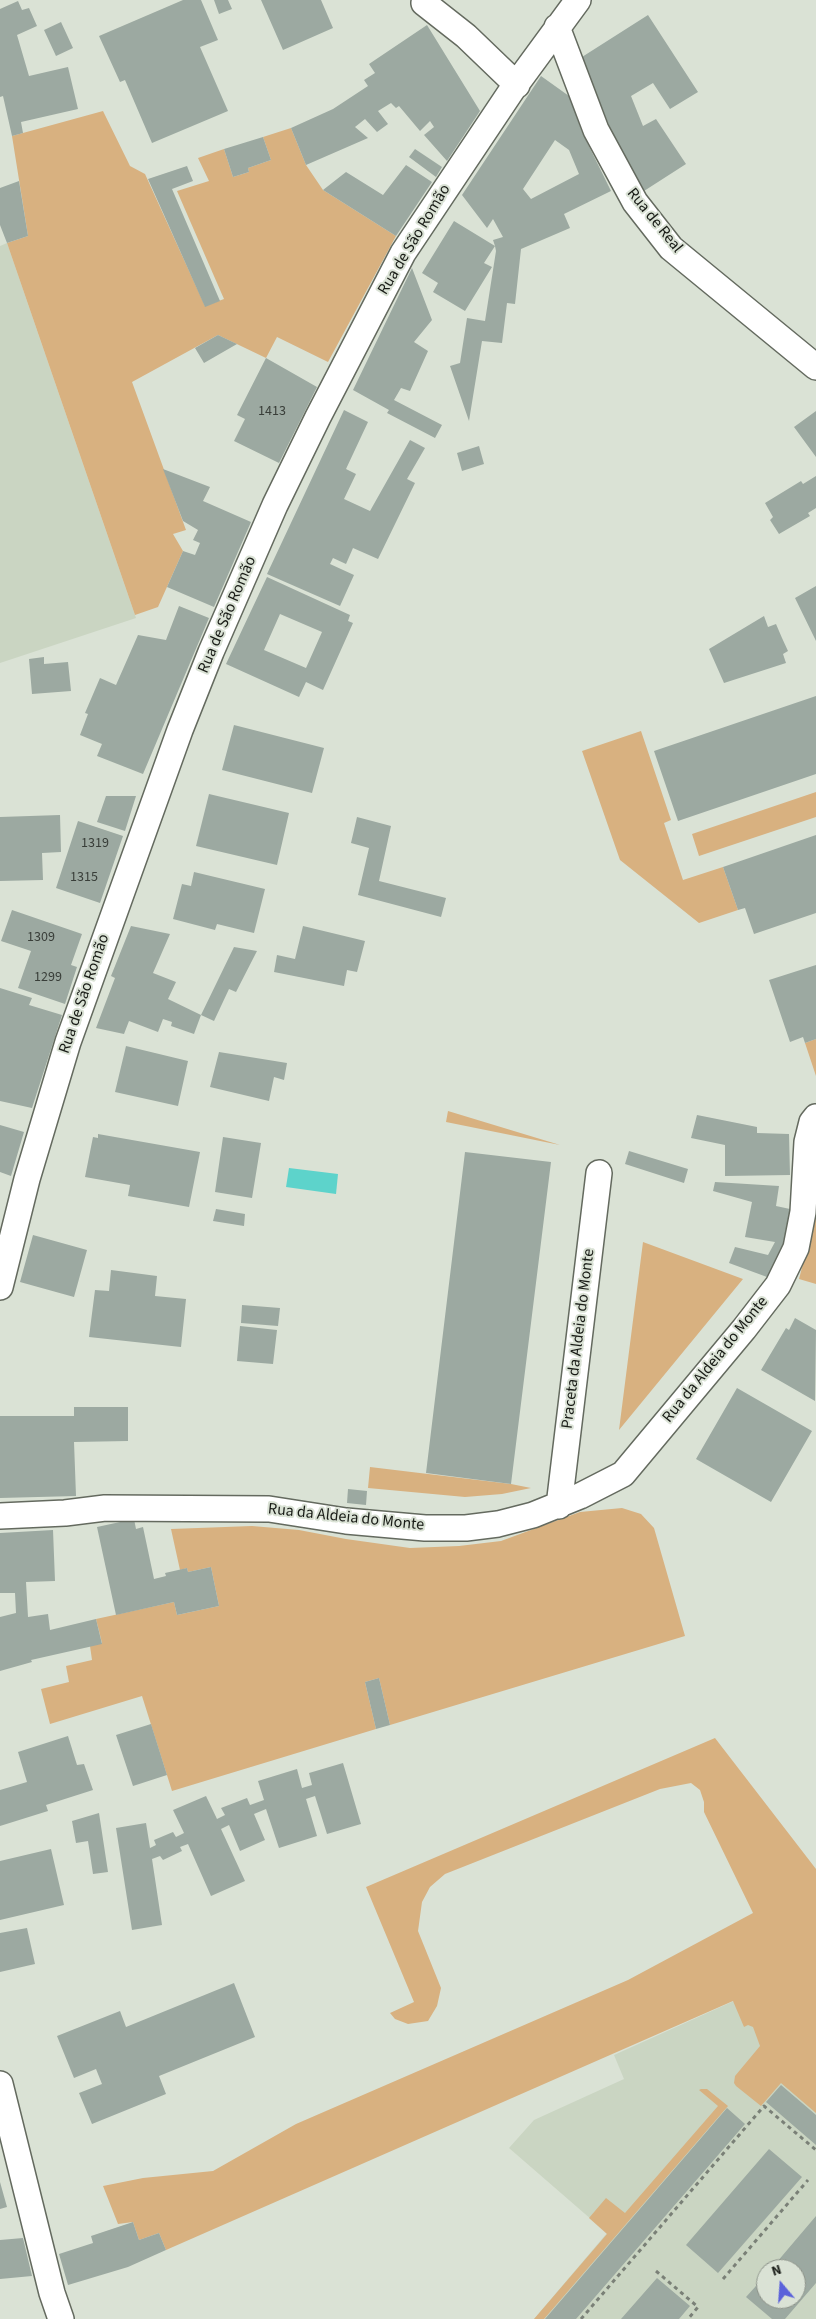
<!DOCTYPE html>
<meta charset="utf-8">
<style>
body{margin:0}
#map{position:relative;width:816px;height:2319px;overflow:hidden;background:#dae2d5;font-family:"Source Sans 3",sans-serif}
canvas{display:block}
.north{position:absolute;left:756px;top:2259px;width:50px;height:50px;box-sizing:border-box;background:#dae2d5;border:1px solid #8c9289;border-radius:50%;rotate:342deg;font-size:14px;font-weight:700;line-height:20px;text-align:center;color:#181b16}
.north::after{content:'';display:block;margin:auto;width:18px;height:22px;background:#5b62da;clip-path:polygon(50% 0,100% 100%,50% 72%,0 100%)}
</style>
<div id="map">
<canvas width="816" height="2319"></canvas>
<div class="north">N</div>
</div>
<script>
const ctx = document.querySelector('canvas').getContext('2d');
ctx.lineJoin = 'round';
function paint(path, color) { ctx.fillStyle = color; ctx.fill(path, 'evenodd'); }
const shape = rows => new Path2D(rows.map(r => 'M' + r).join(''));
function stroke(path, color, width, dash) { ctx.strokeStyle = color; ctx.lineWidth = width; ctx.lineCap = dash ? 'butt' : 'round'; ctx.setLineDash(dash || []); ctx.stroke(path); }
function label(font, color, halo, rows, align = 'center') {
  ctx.font = font + ' "Source Sans 3",sans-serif'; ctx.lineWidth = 4; ctx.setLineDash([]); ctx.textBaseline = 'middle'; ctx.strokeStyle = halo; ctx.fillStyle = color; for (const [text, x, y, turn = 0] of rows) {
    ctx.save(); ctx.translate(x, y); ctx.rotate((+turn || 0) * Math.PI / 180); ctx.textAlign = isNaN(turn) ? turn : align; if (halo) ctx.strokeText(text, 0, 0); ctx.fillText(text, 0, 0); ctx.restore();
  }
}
paint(shape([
 [7,243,136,618,0,663,0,246],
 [816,1964,816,2319,534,2319,607,2233,509,2148,534,2120,624,2079,614,2055],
 [766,2269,796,2269,796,2299,766,2299]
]), '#cad5c2');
paint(shape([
 [103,111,130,166,145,174,205,306,224,299,177,191,209,181,198,158,224,149,233,177,249,172,248,168,271,160,263,137,291,128,306,165,323,190,396,236,328,362,277,337,266,358,218,335,132,382,186,530,173,534,183,551,158,607,135,615,7,243,28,236,12,136],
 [641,731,671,820,664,823,683,880,723,867,738,910,699,923,620,860,582,751],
 [816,792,816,817,699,856,692,834],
 [816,1039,816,1076,805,1043],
 [448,1111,560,1145,446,1122],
 [816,1214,816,1284,799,1279],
 [643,1242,743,1279,619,1430],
 [370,1467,511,1484,531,1488,502,1494,465,1497,368,1488],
 [622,1508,641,1514,654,1528,685,1636,390,1725,379,1678,365,1682,376,1729,172,1791,142,1696,50,1724,41,1689,69,1682,66,1666,92,1660,90,1646,102,1643,96,1619,174,1602,177,1615,219,1606,211,1567,188,1572,187,1568,180,1570,171,1529,252,1526,299,1530,346,1539,410,1548,459,1546,501,1541,580,1512],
 [715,1738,816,1869,816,2113,781,2083,761,2106,736,2086,734,2083,735,2076,760,2046,753,2027,748,2025,744,2027,733,2001,166,2250,159,2233,139,2240,133,2222,118,2224,103,2186,143,2178,213,2171,296,2124,628,1980,753,1913,704,1812,704,1802,700,1790,691,1783,660,1789,445,1874,430,1887,422,1902,418,1931,441,1988,437,2006,428,2021,408,2024,395,2019,390,2013,414,2002,366,1887],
 [701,2089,707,2089,728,2106,544,2319,534,2319,607,2234,589,2218,606,2198,625,2213,718,2106,699,2090]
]), '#d8b180');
paint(shape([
 [289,1168,338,1174,336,1194,286,1187]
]), '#5dd3cb');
paint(shape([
 [183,0,201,0,218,40,200,47,228,111,152,143,125,80,120,82,99,36],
 [214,0,228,0,232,9,219,14],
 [261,0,321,0,333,28,283,50],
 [18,1,22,10,29,8,37,26,17,35,29,76,68,67,78,109,21,122,23,133,12,136,3,96,0,97,0,9],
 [648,15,698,92,670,109,653,83,631,96,643,126,656,119,686,164,644,191,610,128,582,57],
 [61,22,73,48,56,56,44,30],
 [427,25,480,111,447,161,424,135,434,127,430,121,420,131,399,106,396,108,391,103,378,111,388,124,377,132,365,119,355,127,368,138,306,165,291,128,333,109,368,86,364,80,375,73,369,64],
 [541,76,569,96,582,132,611,191,564,214,570,228,521,249,515,304,507,303,502,343,482,341,469,421,450,366,460,363,467,318,485,321,496,251,495,246,484,263,492,267,465,311,433,292,438,283,422,273,454,221,495,246,493,240,503,237,493,219,487,228,462,195],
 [555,140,569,150,579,174,531,199,523,189],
 [263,137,271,160,248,168,249,172,233,177,224,149],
 [415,149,442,167,436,177,409,157],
 [406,165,432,182,396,236,323,190,346,172,383,195],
 [187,166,193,181,172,189,220,301,205,307,148,179],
 [19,181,28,236,7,243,0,225,0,188],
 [412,268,432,320,414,342,428,351,410,391,401,388,394,400,442,425,435,438,387,413,389,410,353,390],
 [218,335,237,344,204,363,195,348],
 [266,358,317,387,279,463,234,441,245,419,237,415],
 [344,410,368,422,346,469,356,474,344,499,370,511,410,440,425,448,407,479,415,483,378,559,353,548,346,564,333,558,330,564,354,575,340,606,267,574],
 [816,411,816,457,794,427],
 [479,446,484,464,462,471,457,453],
 [163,469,210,487,203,501,251,522,214,607,167,587,183,551,195,555,200,543,193,540,198,530,183,521],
 [816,476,816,508,808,513,810,516,779,534,770,520,773,517,765,503,801,481,803,484],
 [267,577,350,615,348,621,353,623,323,690,306,682,299,697,226,664],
 [280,614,322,632,306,668,264,650],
 [816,586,816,641,795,598],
 [179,606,209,618,143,774,97,756,102,744,80,735,88,714,85,713,100,678,116,685,138,635,166,640],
 [764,616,768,627,776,624,782,638,788,651,783,654,786,663,724,683,709,649],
 [44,657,44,664,68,662,71,691,32,694,29,659],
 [816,696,816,774,678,821,654,751],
 [234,725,324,748,312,793,222,770],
 [209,794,289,813,277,865,196,846],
 [106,796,136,796,125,831,97,822],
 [60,815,61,852,42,853,43,880,0,881,0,817],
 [357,817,391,826,379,881,446,898,441,917,358,895,369,848,351,843],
 [78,821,123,836,100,903,56,888],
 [816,835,816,913,754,934,745,908,738,910,723,867],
 [194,872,265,889,254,933,217,924,215,930,173,919,182,884,191,886],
 [12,910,82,934,71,965,77,967,65,1004,18,988,31,951,1,941],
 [131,926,170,934,153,973,176,982,168,999,201,1015,194,1034,171,1026,172,1022,163,1019,158,1032,129,1021,124,1034,96,1028,115,978,111,976],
 [303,926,365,941,357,972,347,970,344,986,274,972,277,955,295,959],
 [234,947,257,951,236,992,229,989,214,1021,201,1015],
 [816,965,816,1039,805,1043,803,1037,790,1042,769,980],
 [0,988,32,998,29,1005,62,1015,32,1108,0,1101],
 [126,1046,188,1061,178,1106,115,1092],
 [219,1052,287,1063,284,1080,274,1077,269,1101,210,1087],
 [697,1115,757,1127,757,1133,789,1134,790,1175,725,1176,725,1145,691,1138],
 [0,1125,24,1132,11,1176,0,1172],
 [98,1134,200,1152,189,1207,128,1196,130,1185,85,1177,93,1137,98,1138],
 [223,1137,261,1143,252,1198,215,1192],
 [629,1151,688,1169,684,1183,625,1164],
 [465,1152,551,1162,511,1484,426,1473],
 [715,1182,779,1186,776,1206,790,1209,783,1244,767,1277,729,1263,735,1247,768,1255,775,1242,745,1237,752,1202,713,1191],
 [216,1209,245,1214,244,1226,213,1221],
 [33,1235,87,1250,74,1297,20,1282],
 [111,1270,157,1276,155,1296,186,1299,181,1347,89,1337,95,1290,109,1291],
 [242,1305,280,1308,278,1326,241,1323],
 [795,1318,816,1330,815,1401,761,1370,786,1328,789,1330],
 [240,1326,277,1330,273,1364,237,1361],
 [737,1388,812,1431,771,1502,696,1459],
 [74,1407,128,1407,128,1441,74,1442,76,1496,0,1498,0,1416,74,1416],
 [348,1489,367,1491,366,1505,347,1503],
 [134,1519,136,1529,143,1527,154,1579,166,1576,165,1573,187,1568,188,1572,211,1567,219,1606,177,1615,174,1602,116,1615,97,1527],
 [53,1530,55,1581,26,1582,28,1617,48,1614,50,1630,96,1619,102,1644,31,1660,32,1662,0,1671,0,1617,16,1613,15,1593,0,1593,0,1533],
 [379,1678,390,1725,376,1729,365,1682],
 [151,1724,167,1775,133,1786,116,1735],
 [68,1736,77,1765,84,1764,93,1790,46,1805,48,1811,0,1826,0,1790,27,1782,18,1752],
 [343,1763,361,1824,327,1834,315,1796,306,1799,317,1836,279,1848,266,1809,254,1814,265,1840,240,1851,229,1825,221,1829,245,1881,211,1896,188,1844,180,1847,182,1851,163,1860,160,1856,152,1859,162,1925,132,1930,116,1828,146,1823,150,1848,156,1845,154,1840,173,1832,176,1837,184,1833,173,1810,206,1796,217,1819,225,1815,221,1808,247,1798,250,1805,264,1800,258,1781,297,1769,302,1788,312,1785,309,1773],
 [99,1813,108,1872,93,1874,88,1841,76,1843,72,1821],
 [51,1849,64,1905,0,1920,0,1861],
 [27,1928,35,1964,0,1972,0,1933],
 [234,1983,255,2037,159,2076,166,2094,92,2124,79,2093,102,2084,96,2069,74,2078,57,2036,120,2011,126,2027],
 [781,2085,816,2115,816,2145,766,2102],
 [727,2108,745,2124,576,2319,545,2319],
 [769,2149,802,2177,718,2273,686,2245],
 [0,2182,7,2207,0,2209],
 [816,2216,816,2283,785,2319,772,2319,746,2297,766,2275,766,2299,796,2299,796,2269,771,2269],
 [133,2222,139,2240,159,2233,166,2250,128,2267,68,2285,59,2254,93,2243,91,2236],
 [23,2238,32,2276,0,2279,0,2240],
 [657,2278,690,2306,679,2319,621,2319]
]), '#9ca9a1');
const street = shape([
 [424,3,466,36,517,85],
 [557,27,596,130,635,202,671,248,816,367],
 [0,1287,27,1179,68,1042,180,730,211,652,275,505,318,417,403,253,512,90,578,0],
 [559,1506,599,1173],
 [0,1516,65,1513,105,1508,269,1509,346,1521,425,1528,466,1528,498,1524,533,1515,580,1496,623,1474,744,1329,778,1285,796,1248,803,1212,807,1142,812,1122,816,1117],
 [0,2084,52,2293,61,2319]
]);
stroke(street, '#646a5f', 28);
stroke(shape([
 [656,2271,698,2307,688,2319],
 [723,2279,808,2180],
 [581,2319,764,2106,816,2150]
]), '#7a8077', 3, [4, 4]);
stroke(street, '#fff', 25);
label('14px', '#393e39', null, [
 ["1413",272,412],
 ["1319",95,844],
 ["1315",84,878],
 ["1309",41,938],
 ["1299",48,978]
]);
label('16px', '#181b16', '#dae2d5', [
 ["Rua de Real",654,221,51],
 ["Rua de São Romão",415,240,-59],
 ["Rua de São Romão",228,615,-67],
 ["Rua de São Romão",85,994,-71],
 ["Praceta da Aldeia do Monte",579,1339,-83],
 ["Rua da Aldeia do Monte",716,1360,-51],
 ["Rua da Aldeia do Monte",346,1518,6]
]);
</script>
